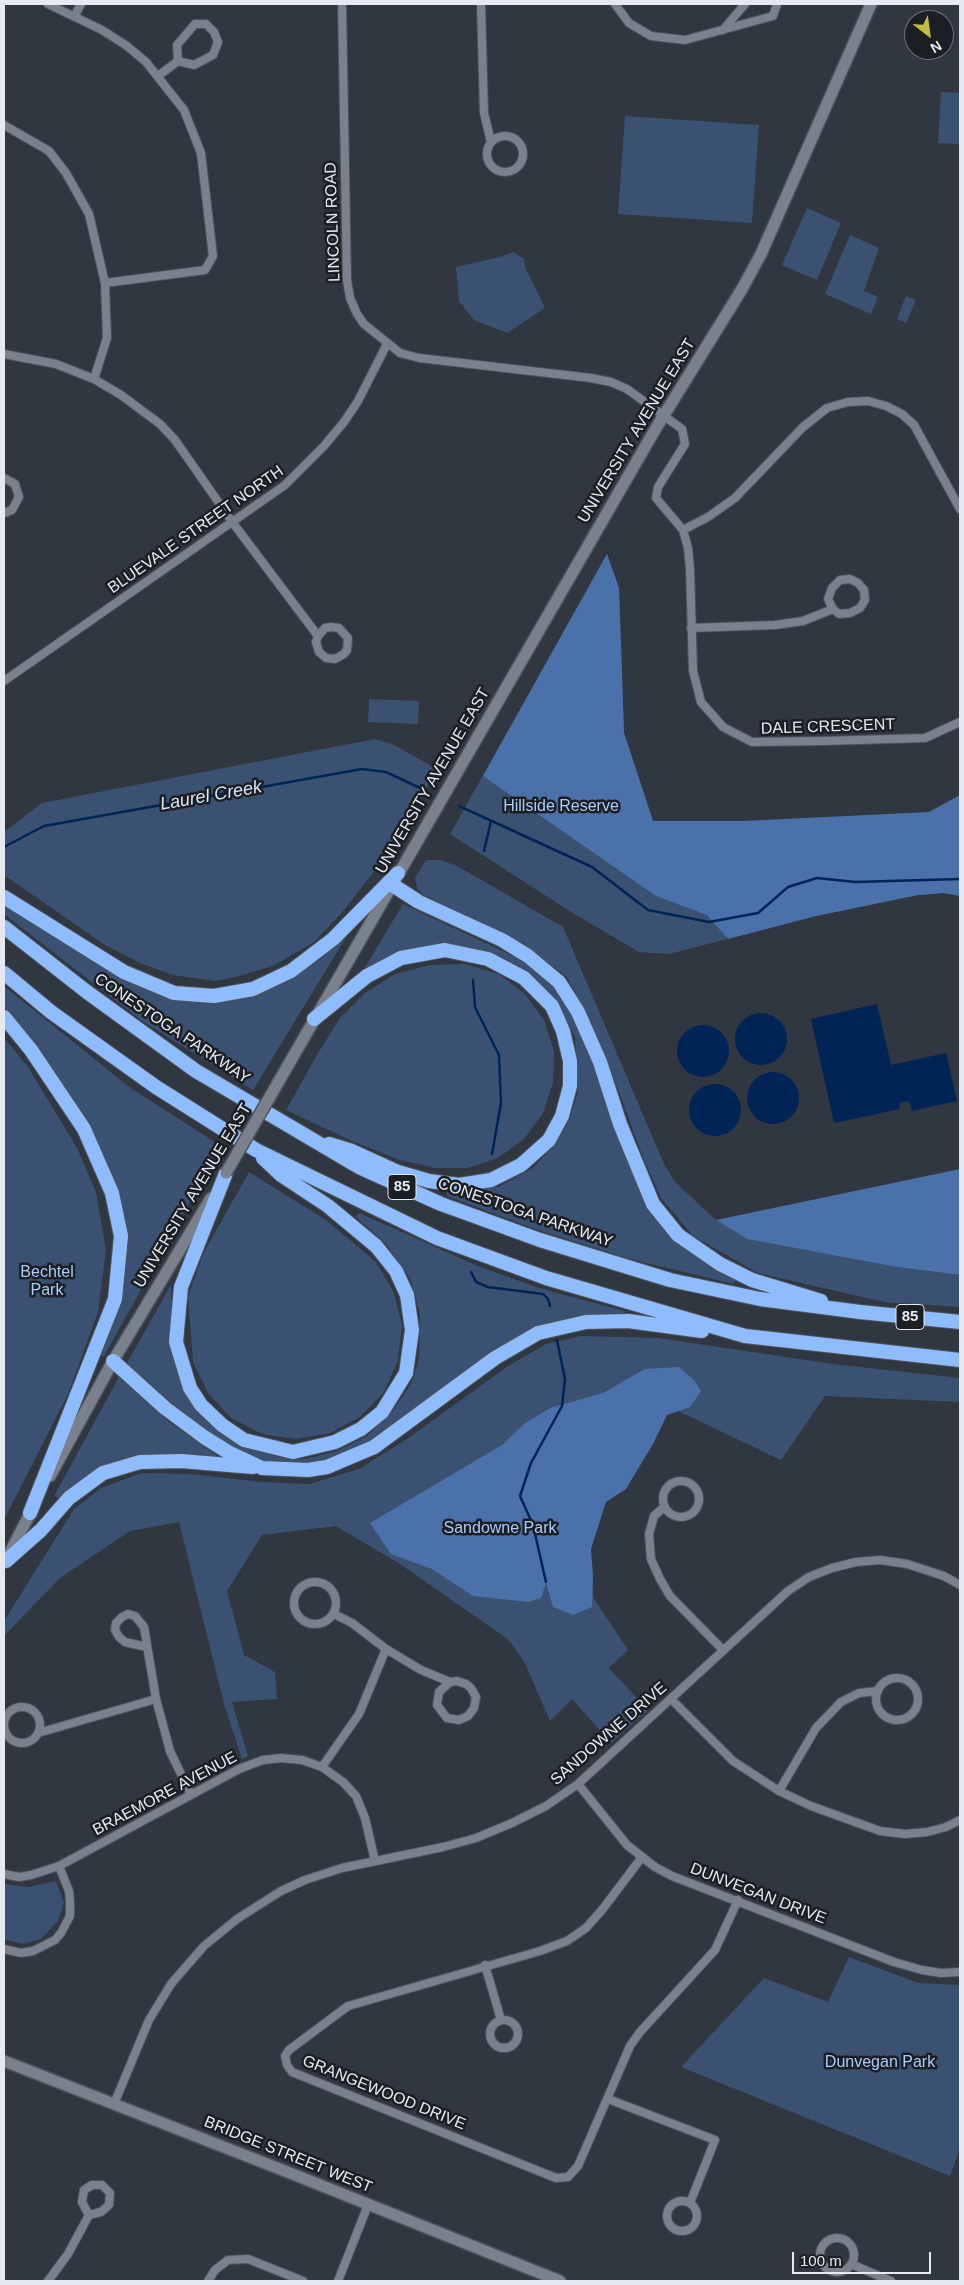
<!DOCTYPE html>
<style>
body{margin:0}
#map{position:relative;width:964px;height:2285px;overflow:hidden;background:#313740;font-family:Arial,sans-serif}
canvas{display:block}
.frame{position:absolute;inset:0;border:5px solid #e6eaf0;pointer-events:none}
.north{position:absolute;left:904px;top:10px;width:50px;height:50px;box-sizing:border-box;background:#1b1e22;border:1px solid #6c7074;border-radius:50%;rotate:150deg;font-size:14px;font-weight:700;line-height:20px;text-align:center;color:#e6eaf0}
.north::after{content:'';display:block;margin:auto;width:18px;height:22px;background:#c1bd40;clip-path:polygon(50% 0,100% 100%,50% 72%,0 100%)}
.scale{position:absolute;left:792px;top:2252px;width:139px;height:22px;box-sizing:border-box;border:2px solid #e6eaf0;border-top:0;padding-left:6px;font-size:15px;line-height:18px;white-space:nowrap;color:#e6eaf0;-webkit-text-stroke:4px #1b1e22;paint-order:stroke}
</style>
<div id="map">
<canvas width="964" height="2285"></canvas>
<div class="frame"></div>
<div class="north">N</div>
<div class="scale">100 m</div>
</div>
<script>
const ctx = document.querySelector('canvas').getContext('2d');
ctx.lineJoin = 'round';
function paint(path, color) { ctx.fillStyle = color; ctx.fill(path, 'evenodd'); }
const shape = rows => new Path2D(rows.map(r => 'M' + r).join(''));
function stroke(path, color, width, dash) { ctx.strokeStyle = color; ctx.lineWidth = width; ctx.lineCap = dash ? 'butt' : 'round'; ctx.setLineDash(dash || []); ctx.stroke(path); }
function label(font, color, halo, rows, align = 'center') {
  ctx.font = font + ' Arial,sans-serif'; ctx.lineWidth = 5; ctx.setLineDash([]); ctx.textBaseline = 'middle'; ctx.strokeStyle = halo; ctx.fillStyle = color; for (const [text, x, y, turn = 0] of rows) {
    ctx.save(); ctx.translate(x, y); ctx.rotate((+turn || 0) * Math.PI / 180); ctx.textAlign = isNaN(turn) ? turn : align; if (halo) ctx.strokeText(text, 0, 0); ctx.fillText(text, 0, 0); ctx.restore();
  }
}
paint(shape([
 [941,92,960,93,960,144,938,143],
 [625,116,759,125,752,223,618,214],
 [807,208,841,223,817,280,782,265],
 [850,235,879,248,864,291,878,297,871,314,825,294],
 [513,252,524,259,525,267,545,308,507,333,474,320,459,301,456,267,500,257],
 [906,296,916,300,906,323,897,319],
 [607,554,619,588,624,733,653,821,743,821,960,896,944,893,918,895,816,916,669,954,639,952,571,912,450,834],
 [369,699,419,701,418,724,368,722],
 [375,739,394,745,438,770,373,873,344,910,314,942,275,965,240,976,215,981,173,975,140,963,105,945,4,875,4,832,42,803],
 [426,860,441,860,459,867,563,927,664,1164,675,1182,716,1220,747,1239,896,1267,960,1275,960,1307,884,1302,758,1273,693,1236,661,1198,644,1160,603,1049,567,977,524,944,424,895,417,888,415,878],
 [4,902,131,982,247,996,273,987,298,974,323,957,342,937,345,939,253,1090,142,1021,4,914],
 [403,904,528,963,556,986,578,1023,653,1213,678,1244,705,1263,736,1279,734,1284,630,1259,538,1230,447,1196,447,1192,498,1187,533,1168,556,1143,569,1121,578,1092,575,1037,558,1004,535,978,506,960,480,950,445,944,362,972],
 [465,964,499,974,525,994,544,1020,554,1051,553,1083,543,1113,524,1139,498,1158,467,1168,435,1168,400,1160,352,1141,286,1110,318,1053,340,1018,365,993,395,974,430,965],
 [4,986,129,1087,221,1146,104,1356,99,1355,123,1286,125,1238,116,1194,34,1044,4,1007],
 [4,1038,28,1067,77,1148,96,1192,106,1250,98,1312,68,1394,4,1520],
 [249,1172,326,1220,376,1262,394,1293,402,1326,398,1360,384,1392,360,1417,330,1433,296,1439,262,1434,231,1418,208,1393,193,1362,188,1296,204,1252],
 [359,1213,478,1266,539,1288,625,1311,625,1316,594,1315,553,1322,531,1331,377,1439,347,1456,299,1468,268,1464,231,1449,196,1425,127,1363,171,1285,171,1340,179,1374,189,1397,241,1445,275,1456,305,1459,337,1451,367,1436,392,1412,411,1384,419,1359,420,1313,410,1278,386,1244,356,1217],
 [580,1336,658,1338,833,1364,960,1378,960,1402,825,1396,781,1460,653,1399,605,1461,585,1547,594,1599,628,1650,609,1668,648,1710,611,1743,572,1699,550,1721,525,1663,509,1640,400,1564,336,1526,262,1535,227,1591,244,1655,275,1672,277,1699,232,1702,248,1756,242,1759,224,1704,179,1522,130,1531,60,1578,4,1636,4,1621,74,1509,101,1488,141,1473,191,1474,261,1482,309,1484,359,1469,407,1439,508,1366,546,1344],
 [119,1377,169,1422,219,1457,219,1461,172,1456,134,1456,97,1468,60,1498,54,1496],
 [56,1881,64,1903,58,1921,41,1939,23,1944,4,1939,4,1884,28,1887],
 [849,1957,918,1983,960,1985,960,2148,950,2176,681,2067,764,1978,828,2002]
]), '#3b5171');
paint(shape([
 [607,554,619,588,624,733,653,821,743,821,929,812,960,795,960,896,944,893,918,895,816,916,728,939,707,915,656,896,483,776],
 [960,1169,960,1275,896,1267,747,1239,716,1220],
 [679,1367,694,1380,701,1391,690,1407,667,1415,653,1444,626,1489,606,1502,591,1549,593,1576,592,1607,573,1615,553,1607,546,1583,541,1598,529,1602,473,1596,432,1569,391,1554,370,1523,502,1445,524,1424,550,1408,603,1393,645,1369]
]), '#4a71a9');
paint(shape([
 [877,1004,891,1065,946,1053,957,1101,912,1111,909,1101,899,1103,900,1109,834,1123,811,1019],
 '735 1039a26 26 0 1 1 52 0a26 26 0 1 1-52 0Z',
 '677 1051a26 26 0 1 1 52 0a26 26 0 1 1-52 0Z',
 '747 1098a26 26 0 1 1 52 0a26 26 0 1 1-52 0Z',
 '689 1110a26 26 0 1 1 52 0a26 26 0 1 1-52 0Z'
]), '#002456');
stroke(shape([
 [459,806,592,867,648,910,709,922,758,913,788,887,817,878,855,882,960,879],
 [4,847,44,826,362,769,386,772,420,788],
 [484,851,491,821],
 [473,980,475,1007,499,1055,501,1103,492,1154],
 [471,1272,476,1282,488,1287,543,1294,548,1299,550,1306],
 [546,1582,533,1525,520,1496,531,1463,562,1406,565,1379,557,1340]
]), '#002456', 2.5);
const minor = shape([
 [48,4,102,30,127,46,146,62,184,110,201,153,213,256,205,270,105,283],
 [342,4,347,280,350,298,357,314,364,324,400,353,419,358,591,378,611,382,627,389,682,429,685,444,658,487,656,498,683,530,688,548,690,569,693,671,701,702,723,727,752,742,823,741,925,738,960,722],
 [481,4,484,113,491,142],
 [615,4,629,23,651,36,685,40,773,16,777,4],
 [75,15,81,4],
 [195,24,206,24,214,32,218,42,213,55,194,65,178,61,177,45,195,24],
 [723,30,745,4],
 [158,76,178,61],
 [4,125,49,151,66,173,89,214,105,283,107,338,94,379],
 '487 154a18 18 0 1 1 36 0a18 18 0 1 1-36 0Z',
 [4,354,56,364,94,379,121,395,160,424,175,440,233,523,318,636,316,642,319,652,326,658,335,659,344,654,347,650,348,638,339,628,331,627,325,628,318,636],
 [4,478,15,484,19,497,12,510,4,513],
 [683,530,708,517,735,498,803,427,827,408,848,402,868,401,886,406,902,414,914,425,960,509],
 [691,628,775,625,803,621,833,609,839,614,850,613,860,608,865,600,864,590,858,583,850,579,840,580,832,588,828,599,833,609],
 [4,681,285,485,324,446,344,422,358,401,387,344],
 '663 1499a18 18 0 1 1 36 0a18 18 0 1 1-36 0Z',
 [664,1507,654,1516,649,1534,651,1559,660,1579,670,1596,723,1650],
 '294 1603a21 21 0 1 1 42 0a21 21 0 1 1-42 0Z',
 [334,1614,352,1623,386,1649,421,1670,450,1682,457,1681,466,1684,471,1688,476,1697,474,1708,468,1716,459,1720,447,1718,437,1705,439,1692,450,1682],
 [147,1647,125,1642,119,1637,115,1630,116,1623,122,1617,128,1614,135,1616,144,1627,156,1699,170,1751,191,1795],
 '876 1699a21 21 0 1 1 42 0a21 21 0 1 1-42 0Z',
 [671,1699,733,1761,779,1791,811,1806,880,1831,905,1834,927,1832,946,1827,960,1820],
 '4 1725a18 18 0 1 1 36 0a18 18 0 1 1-36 0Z',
 [38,1733,156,1699],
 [322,1767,359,1714,386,1649],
 [578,1784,627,1845,655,1867,672,1876,894,1962,922,1970,941,1973,960,1972],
 [779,1791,816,1728,841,1702,859,1693,878,1691],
 [642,1857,602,1910,586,1928,567,1941,540,1951,348,2006,289,2050,285,2056,287,2065,292,2072,556,2178,568,2177,578,2166,630,2046,640,2032,715,1950,738,1900],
 [4,1874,19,1877,31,1875,59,1866,239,1769,263,1760,281,1758,302,1760,322,1767,343,1782,356,1796,365,1818,375,1861],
 [4,1949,21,1953,33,1951,55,1940,61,1933,70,1916,70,1902,69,1891,59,1866],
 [485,1965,501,2020],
 '490 2034a14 14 0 1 1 28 0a14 14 0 1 1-28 0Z',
 [608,2099,715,2140,690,2203],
 [114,2104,149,2020,171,1984,204,1946,237,1919,281,1891,305,1880,342,1868,443,1847,476,1838,512,1823,546,1806,578,1784,788,1591,809,1577,832,1568,856,1562,880,1560,907,1564,944,1576,960,1585],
 '667 2216a15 15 0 1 1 30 0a15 15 0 1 1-30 0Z',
 '820 2255a17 17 0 1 1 34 0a17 17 0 1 1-34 0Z',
 [851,2264,891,2281],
 [48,2281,68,2254,89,2215,101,2212,109,2205,110,2193,102,2185,92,2185,84,2190,82,2202,89,2215],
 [208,2281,215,2270,228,2260,248,2259,303,2281],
 [338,2281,368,2205]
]);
const secondary = shape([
 [279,1081,656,428,742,289,761,254,871,4],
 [50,1476,113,1361,211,1198],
 [7,1558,34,1506],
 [4,2061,285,2171,560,2281]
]);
const motorway = shape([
 [391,884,419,902,502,940,528,956,559,982,578,1012,600,1062,620,1124,653,1204,678,1235,720,1264,752,1280,821,1301],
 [4,897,124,972,174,993,214,996,253,989,291,971,333,939,398,873],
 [4,927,87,992,196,1071,359,1167,441,1204,540,1240,670,1280,760,1299,860,1312,960,1322],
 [4,973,51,1012,156,1087,256,1150,437,1238,546,1278,745,1336,960,1360],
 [4,1017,31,1050,84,1129,112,1193,121,1236,115,1299,30,1513],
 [314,1019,367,976,401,958,445,950,488,959,524,978,552,1006,563,1031,570,1061,570,1086,562,1116,549,1140,521,1165,491,1180,459,1185,429,1181,398,1172,352,1151,329,1144],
 [226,1173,181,1287,176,1342,190,1388,201,1405,222,1425,244,1440,293,1452,335,1442,361,1429,382,1412,406,1373,412,1330,407,1295,396,1271,376,1246,328,1206,281,1175,263,1158],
 [113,1361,165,1408,204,1437,228,1452,262,1468,308,1470,327,1467,374,1447,495,1358,538,1333,586,1322,628,1321,702,1331],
 [6,1561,41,1530,69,1498,103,1473,140,1462,181,1461,253,1467]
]);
stroke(minor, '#4e535b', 10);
stroke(secondary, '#4e535b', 14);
stroke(motorway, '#4e535b', 16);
stroke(minor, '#7a818c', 8);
stroke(secondary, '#7a818c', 11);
stroke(motorway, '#8fbcfc', 14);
const secondaryBridge = shape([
 [226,1173,279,1081]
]);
stroke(secondaryBridge, '#4e535b', 14, []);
stroke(secondaryBridge, '#7a818c', 11);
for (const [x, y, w] of [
 [402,1187,28],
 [910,1317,28]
]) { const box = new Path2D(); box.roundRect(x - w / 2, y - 12.5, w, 25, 4); ctx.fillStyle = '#1b1e22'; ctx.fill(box); stroke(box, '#e6eaf0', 1); }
label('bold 15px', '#e6eaf0', null, [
 ["85",402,1187],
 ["85",910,1317]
]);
label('16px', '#e6eaf0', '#1b1e22', [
 ["LINCOLN ROAD",333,222,-92],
 ["UNIVERSITY AVENUE EAST",637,431,-59],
 ["BLUEVALE STREET NORTH",196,530,-35],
 ["DALE CRESCENT",828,727,-2],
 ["UNIVERSITY AVENUE EAST",433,781,-60],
 ["CONESTOGA PARKWAY",172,1029,34],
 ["UNIVERSITY AVENUE EAST",193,1196,-59],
 ["CONESTOGA PARKWAY",525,1213,19],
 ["SANDOWNE DRIVE",609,1734,-41],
 ["BRAEMORE AVENUE",165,1794,-28],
 ["DUNVEGAN DRIVE",758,1894,21],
 ["GRANGEWOOD DRIVE",384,2093,22],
 ["BRIDGE STREET WEST",288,2155,22]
]);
label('16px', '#aaccfc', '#1b1e22', [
 ["Hillside Reserve",561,807],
 ["Bechtel",47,1273],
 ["Park",47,1291],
 ["Sandowne Park",500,1529],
 ["Dunvegan Park",880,2063]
]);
label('italic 18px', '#dae5f6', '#1b1e22', [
 ["Laurel Creek",211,796,-10]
]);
</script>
